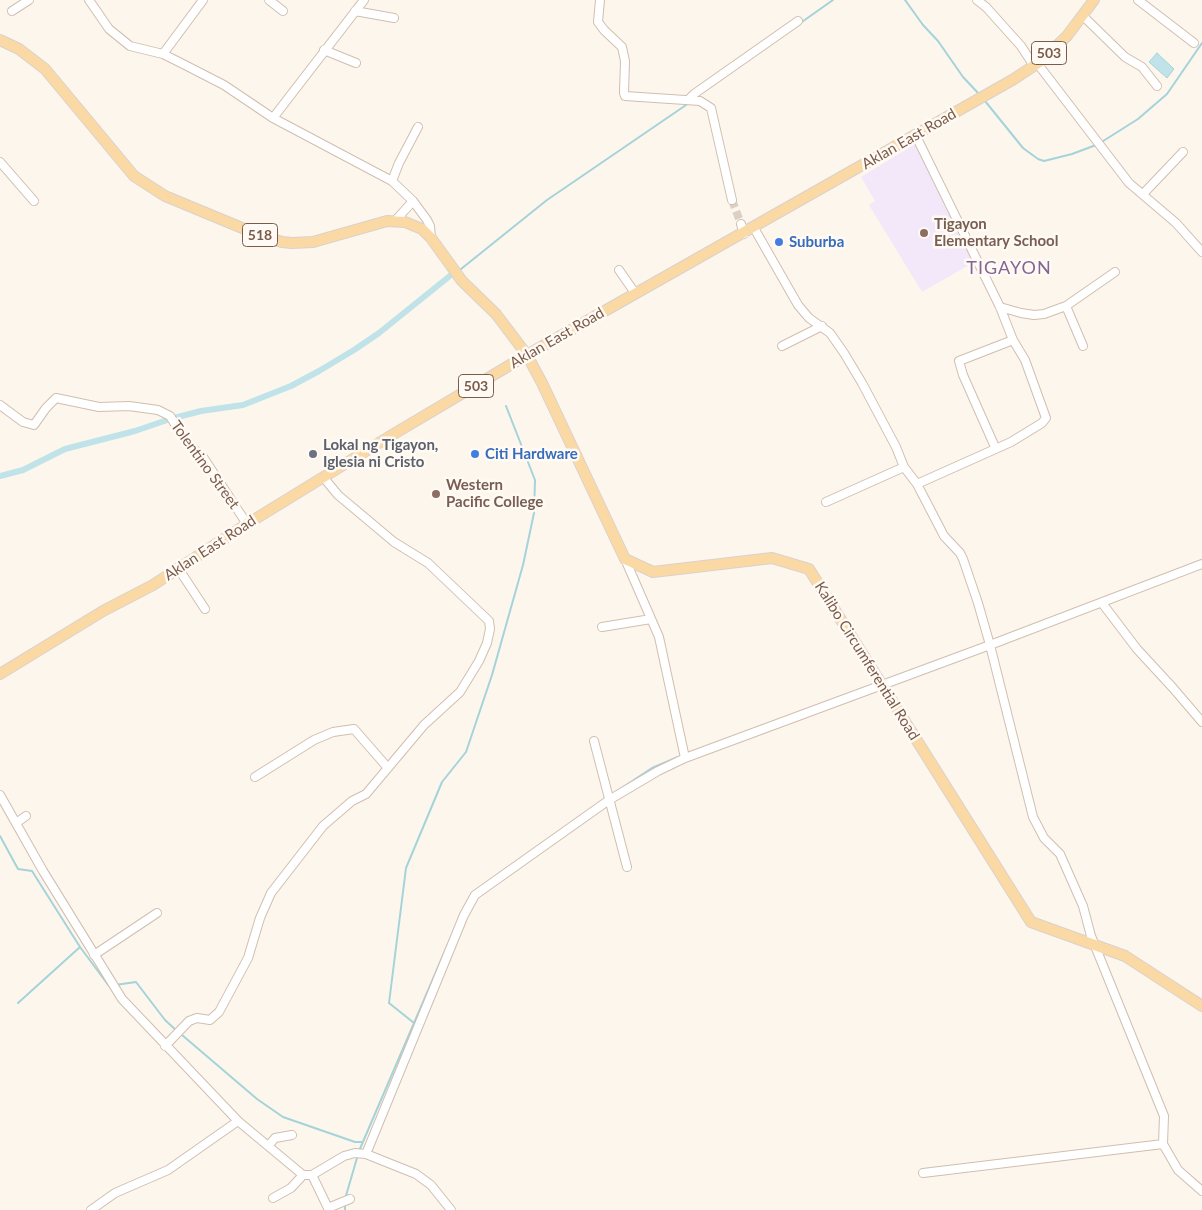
<!DOCTYPE html>
<style>
body{margin:0}
canvas{display:block;background:#fdf6ec}
</style>
<canvas width="1202" height="1210"></canvas>
<script>
const ctx = document.querySelector('canvas').getContext('2d');
ctx.lineJoin = 'round';
function paint(path, color) { ctx.fillStyle = color; ctx.fill(path, 'evenodd'); }
const shape = rows => new Path2D(rows.map(r => 'M' + r).join(''));
function stroke(path, color, width, dash) { ctx.strokeStyle = color; ctx.lineWidth = width; ctx.lineCap = dash ? 'butt' : 'round'; ctx.setLineDash(dash || []); ctx.stroke(path); }
function label(font, color, halo, rows, align = 'center') {
  ctx.font = font + ' Lato,sans-serif'; ctx.lineWidth = 5; ctx.setLineDash([]); ctx.textBaseline = 'middle'; ctx.strokeStyle = halo; ctx.fillStyle = color; for (const [text, x, y, turn = 0] of rows) {
    ctx.save(); ctx.translate(x, y); ctx.rotate((+turn || 0) * Math.PI / 180); ctx.textAlign = isNaN(turn) ? turn : align; if (halo) ctx.strokeText(text, 0, 0); ctx.fillText(text, 0, 0); ctx.restore();
  }
}
paint(shape([
 [915,144,974,262,922,292,869,205,875,201,861,177]
]), '#f3e8fa');
const water = shape([
 [1157,53,1174,69,1167,78,1149,62,1157,53]
]);
paint(water, '#bfe3e8');
stroke(water, '#a5d3da', 1);
stroke(shape([
 [905,0,923,25,938,41,963,77,979,94],
 [799,24,833,0],
 [985,101,1023,148,1038,159,1044,161,1072,154,1096,145],
 [1100,143,1138,119,1167,94,1202,43],
 [461,269,547,200,689,103],
 [611,795,652,768,678,757],
 [0,836,18,869,32,871,80,947,109,986,111,985],
 [115,985,136,982,165,1020,177,1031],
 [18,1003,80,947],
 [414,1023,389,1003,406,868,442,782,466,752,492,675,523,565,534,513,535,480,506,406],
 [182,1035,257,1099,283,1117,355,1142,361,1142],
 [359,1151,448,944],
 [345,1199,357,1158],
 [345,1210,345,1206]
]), '#a5d3da', 2);
stroke(shape([
 [174,418,201,411,243,405,291,386,319,371,354,350,379,333,451,275],
 [0,476,23,470,65,449,135,431,170,419]
]), '#bfe3e8', 6);
stroke(shape([
 [732,200,741,224]
]), '#dcd0c4', 8, [8, 4]);
const minor = shape([
 [89,0,109,29,130,46,163,54,183,64,224,85,273,118,392,181,413,201,427,220,430,226,431,238],
 [269,0,283,11],
 [600,0,598,22,604,30,622,47,625,61,624,93,625,96,700,101,711,108,732,200],
 [977,0,986,7,1021,46,1034,66],
 [1138,0,1194,43],
 [12,11,29,0],
 [355,11,394,18],
 [1083,16,1125,57,1142,67,1157,86],
 [324,50,356,63],
 [163,54,203,0],
 [1037,63,1129,183,1176,223,1202,252],
 [689,99,694,94,798,21],
 [273,118,364,0],
 [916,136,1000,307,1013,340,1025,360,1046,418,1042,423,1011,442,917,484],
 [0,162,34,201],
 [392,181,399,163,418,127],
 [1143,194,1183,152],
 [395,221,413,201],
 [741,224,744,234],
 [754,228,798,305,809,318,830,333,844,353,862,383,896,447,904,467,917,484,944,536,960,553,963,559,978,603,990,645,1033,817,1044,838,1060,854,1083,906,1091,936,1164,1116,1163,1144,1178,1170,1202,1191],
 [619,270,635,293],
 [1066,306,1115,272],
 [1000,307,1021,313,1034,315,1044,314,1066,306,1083,346],
 [782,346,822,326],
 [0,405,23,422,34,425,46,408,56,398,99,407,129,406,158,410,170,416,187,443,203,457,247,524],
 [995,447,963,375,959,361,1013,340],
 [826,502,904,467],
 [625,559,659,637,685,758],
 [178,568,205,609],
 [1102,603,1137,649,1173,688,1202,722],
 [602,627,651,619],
 [594,741,627,867],
 [255,777,314,740,333,732,354,729,388,768],
 [0,795,43,871,122,999,238,1121,303,1175,312,1175,344,1156,355,1153,366,1154,416,1174,431,1185,451,1210],
 [16,823,26,816],
 [94,955,157,913],
 [165,1046,189,1021,197,1018,210,1020,219,1012,248,958,260,918,271,893,323,826,352,801,366,794,424,725,460,692,479,661,487,643,490,629,489,621,428,563,394,542,338,495,324,478],
 [269,1145,275,1138,292,1135],
 [366,1154,464,915,475,895,609,800,658,771,685,758,990,645,1202,564],
 [923,1173,1163,1144],
 [312,1175,328,1208,350,1199],
 [273,1198,291,1188,303,1175],
 [91,1210,115,1193,168,1170,238,1121]
]);
const major = shape([
 [0,40,19,49,45,69,134,176,165,196,259,235,282,242,292,243,313,242,387,221,405,222,422,229,431,238,462,281,496,314,527,355,542,383,625,559,653,572,772,558,809,569,1031,922,1125,956,1202,1006],
 [0,674,103,611,153,585,247,524,392,435,527,355,1014,79,1041,61,1067,36,1094,0]
]);
stroke(minor, '#d1beb0', 10);
stroke(major, '#dad1cd', 12);
stroke(minor, '#fff', 8);
stroke(major, '#fbd9a5', 10);
for (const [x, y, r, color] of [
 [924,233,5,"#8d6e63"],
 [779,242,5,"#3f7fe0"],
 [313,454,5,"#6b7280"],
 [475,454,5,"#3f7fe0"],
 [436,494,5,"#8d6e63"]
]) { const dot = new Path2D(); dot.arc(x, y, r, 0, 2 * Math.PI); ctx.fillStyle = color; ctx.fill(dot); stroke(dot, '#fffaf3', 2); }
for (const [x, y, w] of [
 [1049,53,35],
 [260,235,35],
 [476,386,35]
]) { const box = new Path2D(); box.roundRect(x - w / 2, y - 11.5, w, 23, 4); ctx.fillStyle = '#fffaf3'; ctx.fill(box); stroke(box, '#7a5c4d', 1); }
label('bold 14px', '#7a5c4d', null, [
 ["503",1049,53],
 ["518",260,235],
 ["503",476,386]
]);
label('15px', '#7a5c4d', '#fffaf3', [
 ["Aklan East Road",909,139,-30],
 ["Aklan East Road",557,338,-30],
 ["Tolentino Street",205,465,54],
 ["Aklan East Road",210,548,-33],
 ["Kalibo Circumferential Road",867,661,58]
]);
label('bold 15px', '#785e54', '#fffaf3', [
 ["Tigayon",934,224],
 ["Elementary School",934,241],
 ["Western",446,485],
 ["Pacific College",446,502]
], 'left');
label('bold 15px', '#366cbe', '#fffaf3', [
 ["Suburba",789,242],
 ["Citi Hardware",485,454]
], 'left');
label('bold 15px', '#5b616d', '#fffaf3', [
 ["Lokal ng Tigayon,",323,445],
 ["Iglesia ni Cristo",323,462]
], 'left');
ctx.letterSpacing = '1px';
label('18px', '#846695', '#fffaf3', [
 ["TIGAYON",1009,268]
]);
ctx.letterSpacing = '0px';
</script>
